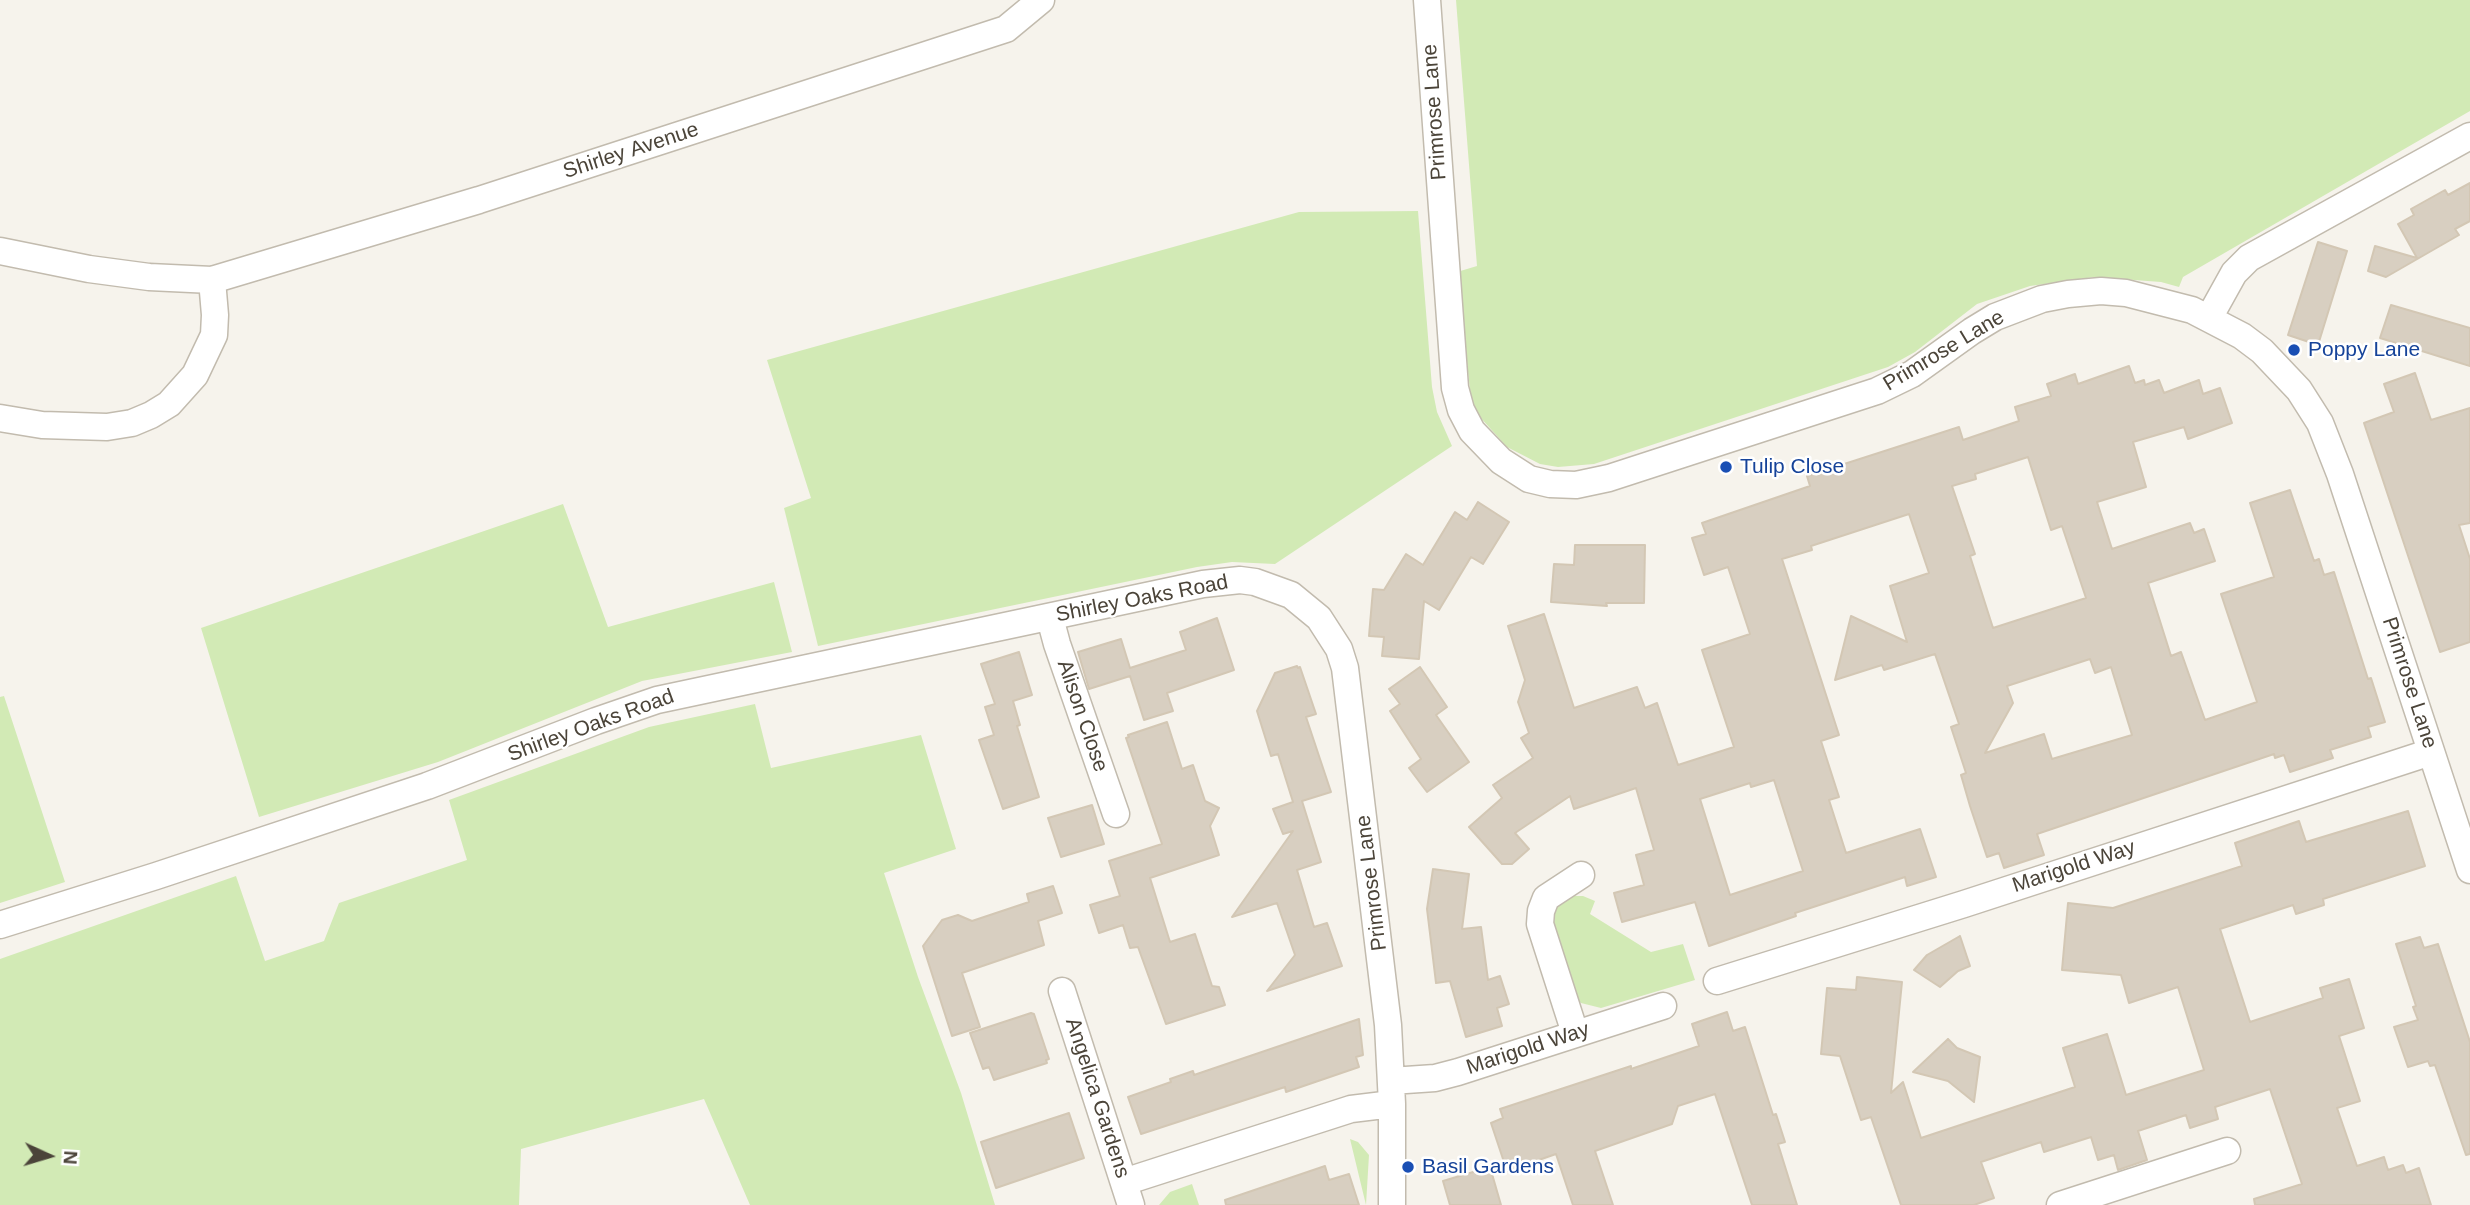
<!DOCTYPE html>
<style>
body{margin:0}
#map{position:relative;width:2470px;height:1205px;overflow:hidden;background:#f6f3ec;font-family:Helvetica,sans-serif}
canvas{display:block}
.north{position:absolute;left:14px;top:1121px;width:70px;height:70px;-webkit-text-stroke:5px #fff;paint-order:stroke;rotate:94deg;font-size:19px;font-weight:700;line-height:28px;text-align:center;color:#4b4439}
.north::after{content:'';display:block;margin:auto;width:24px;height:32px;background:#4b4439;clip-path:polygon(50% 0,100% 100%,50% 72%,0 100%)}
</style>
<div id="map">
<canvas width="2470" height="1205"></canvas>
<div class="north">N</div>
</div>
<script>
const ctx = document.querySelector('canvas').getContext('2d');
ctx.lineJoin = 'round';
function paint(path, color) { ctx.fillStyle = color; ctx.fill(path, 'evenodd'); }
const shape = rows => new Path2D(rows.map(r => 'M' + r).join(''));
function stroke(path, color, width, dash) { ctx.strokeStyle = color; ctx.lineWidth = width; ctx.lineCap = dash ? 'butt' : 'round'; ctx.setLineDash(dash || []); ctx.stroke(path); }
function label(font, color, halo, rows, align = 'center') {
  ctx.font = font + ' Helvetica,sans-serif'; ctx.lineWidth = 5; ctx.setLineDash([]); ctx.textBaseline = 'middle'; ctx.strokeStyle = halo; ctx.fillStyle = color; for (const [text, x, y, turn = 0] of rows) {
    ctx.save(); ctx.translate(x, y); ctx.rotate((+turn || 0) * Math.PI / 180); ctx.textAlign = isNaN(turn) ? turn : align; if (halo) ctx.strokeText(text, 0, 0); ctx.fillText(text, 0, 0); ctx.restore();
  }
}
paint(shape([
 [1456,0,2470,0,2470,111,2183,277,2179,287,2161,282,2094,277,2030,286,1977,304,1915,352,1888,367,1594,464,1558,467,1540,464,1507,447,1479,416,1471,399,1457,272,1477,266],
 [1418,211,1432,387,1437,412,1452,446,1275,564,1232,562,1197,567,818,646,784,508,811,498,767,360,1299,212],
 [563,504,608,627,774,582,792,652,642,681,438,762,259,817,201,628],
 [4,696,65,882,0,903,0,697],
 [755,704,771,768,921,735,956,849,884,873,918,977,961,1093,995,1205,750,1205,704,1099,521,1149,519,1205,0,1205,0,959,236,876,265,961,324,941,339,903,467,860,449,800,649,727],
 [1572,896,1583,896,1595,901,1590,914,1651,952,1683,944,1695,980,1601,1008,1581,1003,1577,999,1553,930,1555,910,1562,901],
 [1350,1139,1358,1142,1369,1155,1366,1205],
 [1192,1184,1199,1205,1159,1205,1170,1192]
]), '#d2eab5');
const building = shape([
 [2470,183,2470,221,2455,229,2459,235,2386,277,2368,271,2375,246,2417,258,2398,224,2414,215,2411,209,2445,190,2448,195,2470,183],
 [2318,242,2347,251,2318,345,2288,335,2318,242],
 [2391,305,2470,328,2470,366,2380,338,2391,305],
 [2129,366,2135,383,2144,380,2145,385,2159,380,2164,393,2199,380,2203,394,2220,388,2232,423,2188,439,2184,427,2133,442,2146,487,2097,502,2112,549,2190,523,2194,533,2204,529,2215,561,2148,583,2171,656,2181,652,2205,720,2257,702,2221,594,2274,577,2250,503,2290,490,2314,561,2319,559,2324,575,2334,572,2368,679,2371,678,2385,722,2368,727,2371,737,2330,750,2333,758,2290,772,2284,755,2275,758,2274,754,2037,834,2044,855,2004,868,1999,853,1987,857,1970,806,1961,775,1966,773,1951,727,1959,724,1935,654,1884,670,1882,665,1835,680,1851,616,1907,642,1890,586,1929,573,1909,514,1811,546,1812,550,1782,559,1839,735,1821,741,1839,797,1829,800,1846,853,1920,829,1936,877,1907,886,1905,877,1795,913,1796,916,1709,946,1695,902,1622,922,1614,893,1644,885,1636,855,1654,850,1636,788,1574,809,1570,796,1515,833,1529,849,1512,864,1502,864,1469,827,1502,798,1493,785,1533,758,1521,738,1529,733,1518,702,1525,680,1508,626,1544,614,1574,708,1637,687,1645,708,1657,703,1678,765,1734,747,1702,650,1750,634,1728,567,1704,575,1692,538,1706,534,1702,523,1810,486,1807,476,1959,427,1963,440,2019,421,2015,407,2051,396,2047,384,2075,374,2078,384,2129,366],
 [2028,457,2051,530,2062,526,2086,598,1993,628,1970,556,1975,554,1952,486,1976,479,1975,474,2028,457],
 [2090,659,2095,673,2111,667,2132,735,2052,759,2044,734,1985,753,2013,703,2007,686,2090,659],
 [1774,780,1803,871,1730,895,1700,799,1750,783,1751,787,1774,780],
 [2415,373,2431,420,2470,408,2470,523,2459,525,2470,559,2470,642,2440,652,2364,423,2394,412,2384,384,2415,373],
 [1478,502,1509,522,1483,564,1471,557,1439,610,1424,601,1419,659,1382,656,1384,637,1369,636,1373,589,1384,590,1406,554,1423,565,1455,512,1467,520,1478,502],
 [1575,545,1645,545,1644,603,1606,603,1607,606,1551,602,1554,564,1574,565,1575,545],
 [1217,618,1234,670,1167,693,1173,711,1144,720,1130,676,1089,689,1078,652,1121,639,1130,668,1186,650,1180,632,1217,618],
 [1019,652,1032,695,1013,701,1020,725,1017,726,1039,797,1003,809,979,740,994,735,985,707,995,704,981,664,1019,652],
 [1297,666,1298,668,1300,667,1316,714,1306,717,1331,792,1302,801,1321,862,1297,870,1314,927,1327,923,1342,966,1267,991,1295,955,1277,903,1232,917,1293,831,1283,834,1273,809,1293,802,1278,754,1271,756,1257,711,1275,673,1297,666],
 [1420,667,1447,707,1436,715,1469,762,1427,792,1409,768,1421,759,1390,711,1400,704,1389,689,1420,667],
 [1167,722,1182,769,1193,765,1205,801,1219,808,1210,826,1219,855,1150,878,1170,942,1195,934,1212,986,1219,987,1225,1005,1166,1024,1138,947,1130,948,1123,925,1099,933,1090,905,1120,896,1109,861,1162,844,1126,738,1129,737,1128,735,1167,722],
 [1092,805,1104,844,1061,857,1048,818,1092,805],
 [2408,811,2425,866,2323,899,2324,905,2296,914,2293,905,2220,929,2250,1022,2323,998,2320,988,2349,979,2364,1028,2339,1036,2360,1101,2337,1108,2357,1166,2384,1157,2388,1170,2403,1165,2406,1173,2419,1168,2431,1205,2255,1205,2254,1199,2302,1184,2270,1089,2215,1107,2218,1119,2190,1128,2186,1115,2138,1131,2147,1160,2118,1170,2114,1155,2098,1160,2091,1137,2044,1152,2041,1142,1981,1162,1994,1198,1974,1205,1901,1205,1871,1117,1861,1120,1840,1056,1821,1054,1827,988,1856,990,1857,977,1902,982,1891,1093,1903,1082,1921,1138,2075,1087,2063,1048,2107,1034,2126,1095,2204,1070,2178,987,2129,1003,2121,975,2062,970,2068,903,2113,908,2242,866,2235,843,2299,821,2306,842,2408,811],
 [1433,869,1469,874,1462,929,1481,927,1488,980,1500,976,1509,1004,1497,1008,1502,1026,1466,1037,1450,981,1436,983,1427,909,1433,869],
 [1053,886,1062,913,1038,921,1044,945,962,973,980,1027,952,1036,923,946,942,920,958,915,972,921,1029,902,1027,894,1053,886],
 [1960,936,1970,966,1958,971,1940,987,1914,970,1927,955,1960,936],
 [2420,937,2424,948,2438,944,2470,1042,2470,1154,2466,1155,2435,1065,2430,1066,2428,1061,2408,1067,2394,1027,2418,1020,2413,1007,2416,1006,2396,944,2420,937],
 [1727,1012,1733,1031,1745,1027,1773,1115,1776,1114,1785,1142,1778,1144,1797,1205,1752,1205,1715,1094,1678,1106,1672,1124,1595,1151,1613,1205,1573,1205,1556,1154,1507,1171,1491,1123,1503,1118,1500,1109,1631,1066,1631,1069,1699,1046,1692,1024,1727,1012],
 [1031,1013,1034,1014,1049,1059,1046,1060,1047,1063,994,1080,989,1067,983,1069,970,1033,1031,1013],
 [1359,1019,1363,1055,1356,1057,1359,1067,1286,1092,1285,1087,1141,1134,1128,1097,1171,1082,1170,1079,1193,1071,1194,1075,1359,1019],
 [1948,1039,1957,1048,1980,1057,1974,1102,1948,1081,1913,1072,1948,1039],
 [1069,1113,1084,1158,996,1188,981,1142,1069,1113],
 [1325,1166,1329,1180,1349,1174,1359,1205,1226,1205,1225,1200,1325,1166],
 [1490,1167,1501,1205,1450,1205,1443,1181,1490,1167]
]);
paint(building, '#d8cfc1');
stroke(building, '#d3c7b4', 2);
const minor = shape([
 [1427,0,1455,388,1461,410,1472,431,1501,461,1529,479,1550,484,1576,485,1609,478,1877,391,1912,374,1972,331,1995,317,2042,299,2068,294,2101,291,2126,293,2192,310,2242,336,2262,351,2299,390,2320,423,2340,474,2470,870],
 [0,251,89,269,149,277,212,280,479,200,1006,29,1041,0],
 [2209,318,2234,273,2249,258,2470,136],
 [0,418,42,425,107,427,132,423,151,415,169,404,195,375,214,335,215,315,212,280],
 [1050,618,1057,644,1116,814],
 [0,925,156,876,427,786,596,721,657,700,1203,584,1240,580,1255,582,1291,595,1319,618,1339,649,1345,668,1388,1025,1392,1104,1392,1205],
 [1717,981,1964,904,2431,752],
 [1062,991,1131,1205],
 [1575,1033,1540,924,1541,911,1546,898,1581,875],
 [1391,1081,1435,1078,1458,1072,1663,1006],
 [1124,1182,1351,1109,1392,1104],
 [2060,1205,2227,1151]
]);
stroke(minor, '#c2bbae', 29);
stroke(minor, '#fff', 26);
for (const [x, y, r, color] of [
 [2294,350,7,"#1a4fb4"],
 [1726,467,7,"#1a4fb4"],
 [1408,1167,7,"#1a4fb4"]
]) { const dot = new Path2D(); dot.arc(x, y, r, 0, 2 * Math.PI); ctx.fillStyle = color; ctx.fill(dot); stroke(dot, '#fff', 2.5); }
label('21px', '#4b4439', '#fff', [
 ["Primrose Lane",1435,112,-94],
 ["Shirley Avenue",631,151,-18],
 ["Primrose Lane",1944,351,-31],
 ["Shirley Oaks Road",1142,599,-11],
 ["Primrose Lane",2409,683,72],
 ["Alison Close",1082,716,71],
 ["Shirley Oaks Road",591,726,-20],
 ["Marigold Way",2074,867,-18],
 ["Primrose Lane",1372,883,-97],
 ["Marigold Way",1528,1049,-18],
 ["Angelica Gardens",1097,1098,72]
]);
label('21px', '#164399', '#fff', [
 ["Poppy Lane",2308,350],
 ["Tulip Close",1740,467],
 ["Basil Gardens",1422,1167]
], 'left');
</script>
